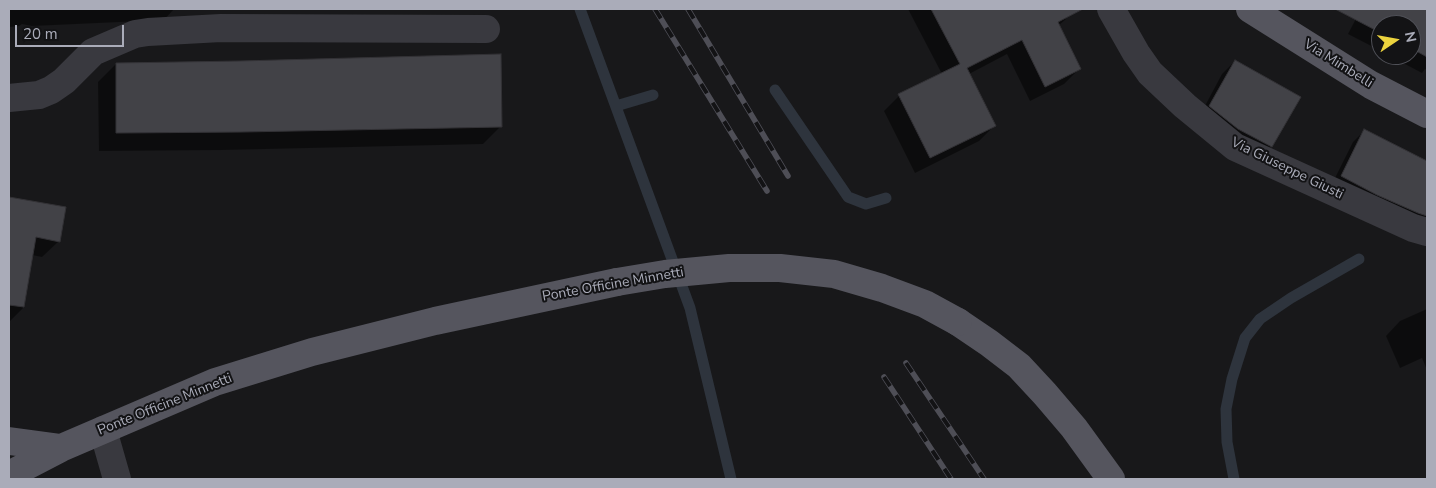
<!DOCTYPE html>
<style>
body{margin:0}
#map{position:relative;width:1436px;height:488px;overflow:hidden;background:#18181a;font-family:"Nunito Sans",sans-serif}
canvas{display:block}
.frame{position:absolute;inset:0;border:10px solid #aaacb9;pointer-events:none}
.north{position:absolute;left:1371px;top:15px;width:50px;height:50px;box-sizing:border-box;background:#131315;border:1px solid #4f5057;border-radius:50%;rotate:78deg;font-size:14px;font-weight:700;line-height:20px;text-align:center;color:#aaacb9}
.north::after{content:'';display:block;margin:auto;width:18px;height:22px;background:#ecd33e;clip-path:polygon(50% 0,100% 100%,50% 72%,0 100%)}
.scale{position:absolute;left:15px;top:25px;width:109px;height:22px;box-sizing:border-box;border:2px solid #aaacb9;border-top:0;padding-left:6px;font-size:15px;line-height:18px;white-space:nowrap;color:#aaacb9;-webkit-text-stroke:4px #131315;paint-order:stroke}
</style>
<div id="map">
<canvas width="1436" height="488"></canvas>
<div class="frame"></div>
<div class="north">N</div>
<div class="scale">20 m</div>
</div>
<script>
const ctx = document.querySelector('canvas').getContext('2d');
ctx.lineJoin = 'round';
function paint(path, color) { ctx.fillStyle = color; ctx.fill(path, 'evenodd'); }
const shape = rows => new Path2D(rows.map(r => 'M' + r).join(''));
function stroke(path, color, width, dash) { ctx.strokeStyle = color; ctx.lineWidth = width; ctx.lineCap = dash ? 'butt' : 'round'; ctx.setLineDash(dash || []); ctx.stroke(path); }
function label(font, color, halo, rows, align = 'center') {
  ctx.font = font + ' "Nunito Sans",sans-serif'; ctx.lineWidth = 4; ctx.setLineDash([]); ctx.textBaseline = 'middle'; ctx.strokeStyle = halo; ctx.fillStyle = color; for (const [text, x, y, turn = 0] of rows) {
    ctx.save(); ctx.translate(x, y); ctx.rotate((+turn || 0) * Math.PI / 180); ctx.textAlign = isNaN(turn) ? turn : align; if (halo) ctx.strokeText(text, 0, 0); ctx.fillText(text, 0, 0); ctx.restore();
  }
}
paint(shape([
 [9,9,193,9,174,9,164,20,32,26,22,24,19,26,9,27],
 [908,9,1061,9,1066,19,1058,26,1079,69,1064,84,1030,101,1007,54,969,74,994,126,979,141,915,173,884,111,899,96,942,74],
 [1361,9,1427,9,1427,70,1425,69,1422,73,1388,55,1411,55,1411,25,1381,25,1381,51,1348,34],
 [1235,61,1271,146,1259,159,1198,119,1222,74],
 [116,64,501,126,483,144,222,150,99,151,98,82],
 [1364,131,1427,162,1427,234,1330,188,1353,142],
 [9,198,65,208,59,241,42,257,32,255,23,308,9,322],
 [1427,309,1427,370,1422,358,1400,368,1386,336,1400,321]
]), '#0007');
stroke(shape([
 [580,9,690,308,731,479],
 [775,90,848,197,866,204,886,198],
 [616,106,653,95],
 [1234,479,1227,442,1226,409,1232,379,1245,338,1260,319,1291,298,1359,259]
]), '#2e343d', 11);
const building = shape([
 [931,9,1083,9,1058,22,1081,69,1045,87,1022,40,967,68,996,126,930,158,898,94,960,64,931,9],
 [1335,9,1427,9,1427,57,1411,48,1411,25,1381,25,1381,33,1335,9],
 [501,54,502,127,241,132,116,133,116,63,240,61,501,54],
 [1235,60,1301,97,1272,147,1238,129,1209,106,1235,60],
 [1364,129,1427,161,1427,216,1418,213,1377,195,1341,176,1364,129],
 [9,197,66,207,60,242,36,237,24,307,9,305,9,197]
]);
paint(building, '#424247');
stroke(building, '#333236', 1);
stroke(shape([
 [1111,9,1136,53,1150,73,1185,106,1235,147,1413,228,1427,232],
 [9,98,39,95,51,90,64,81,93,52,135,34,148,32,221,28,486,29],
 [103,430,117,479]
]), '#39393f', 28);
stroke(shape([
 [1250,9,1371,85,1427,114],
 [958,322,989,343,1019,366,1045,394,1074,428,1111,479],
 [9,441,61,448],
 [9,475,61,448,215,382,312,352,435,321,617,282]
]), '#55555e', 28);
const rail = shape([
 [655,9,767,191],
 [688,9,788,176],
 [906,363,984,479],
 [884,377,951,479]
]);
stroke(rail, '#4e4e56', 5.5);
stroke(rail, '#131315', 4, [11]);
stroke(shape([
 [617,282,665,274,729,268,780,268,834,274,882,288,925,304,958,322]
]), '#55555e', 28);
label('14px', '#aaacb9', '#131315', [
 ["Via Mimbelli",1338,64,32],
 ["Via Giuseppe Giusti",1287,169,26],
 ["Ponte Officine Minnetti",613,285,-10],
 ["Ponte Officine Minnetti",165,405,-22]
]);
</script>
